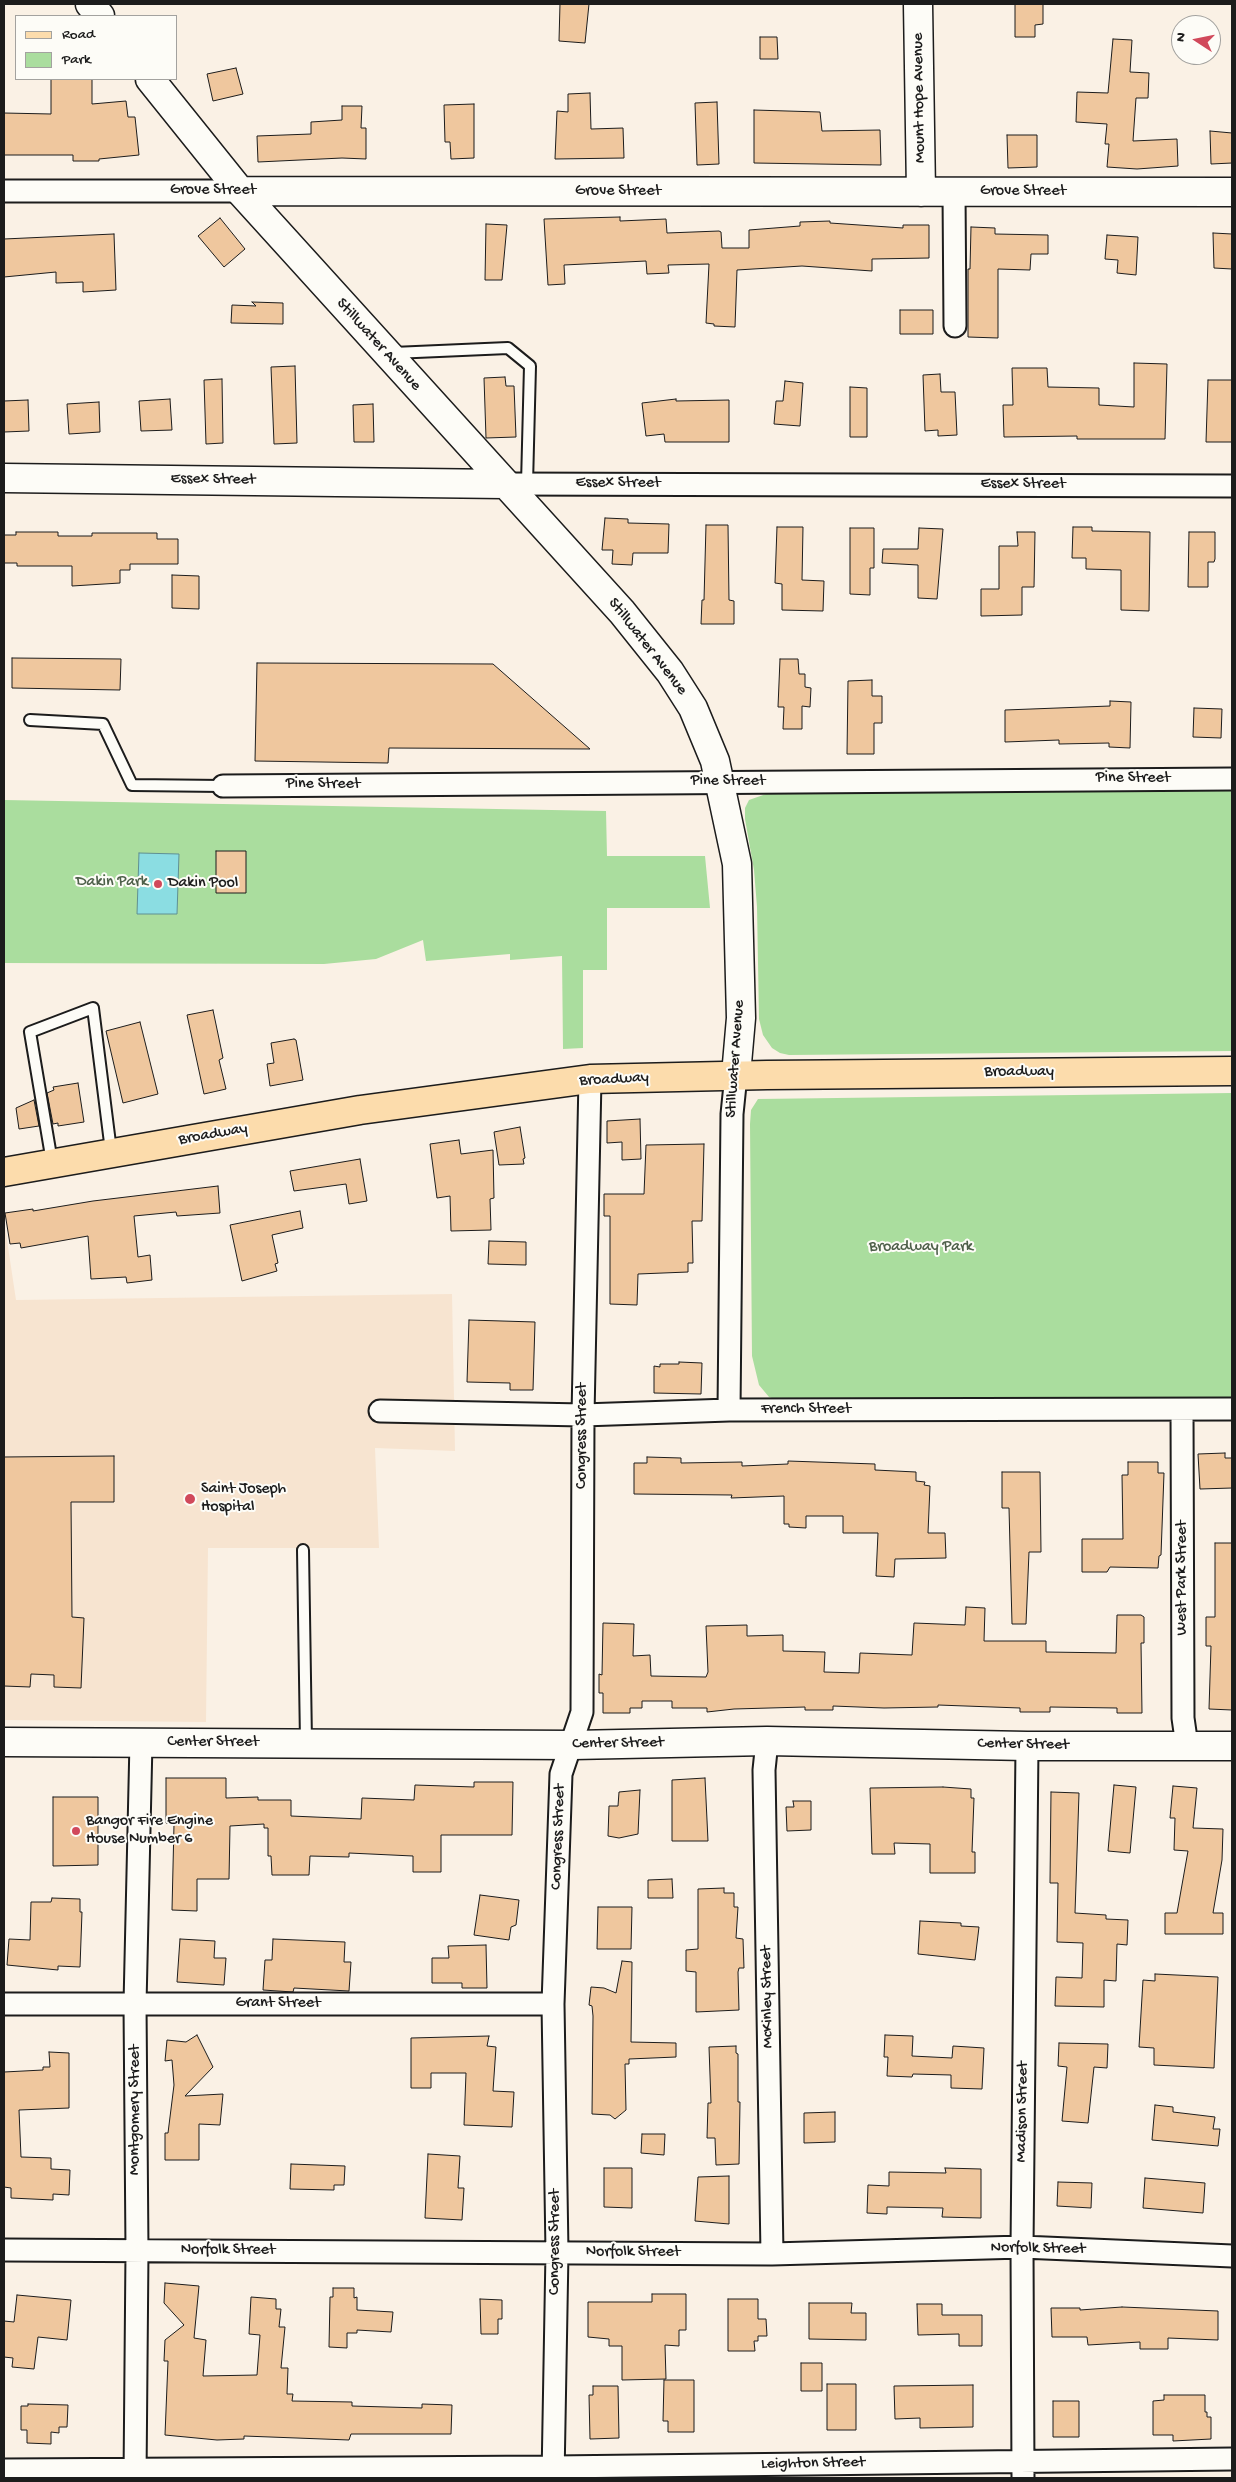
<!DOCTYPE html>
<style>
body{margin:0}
#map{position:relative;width:1236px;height:2482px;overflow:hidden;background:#faf1e5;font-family:"Gochi Hand",sans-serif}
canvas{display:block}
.frame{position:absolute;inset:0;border:5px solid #1c1c1c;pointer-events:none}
.legend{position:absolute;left:15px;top:15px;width:162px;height:65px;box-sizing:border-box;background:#fdfcf7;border:1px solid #a3a29f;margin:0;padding:6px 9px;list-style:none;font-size:15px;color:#1c1c1c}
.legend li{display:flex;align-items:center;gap:10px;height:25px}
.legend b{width:25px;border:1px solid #a3a29f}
.north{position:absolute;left:1171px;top:15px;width:50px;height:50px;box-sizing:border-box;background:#fdfcf7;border:1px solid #a3a29f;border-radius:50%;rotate:281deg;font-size:14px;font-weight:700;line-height:20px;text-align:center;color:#1c1c1c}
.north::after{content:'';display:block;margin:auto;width:18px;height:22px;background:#d1495b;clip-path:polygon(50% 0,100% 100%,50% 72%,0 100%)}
</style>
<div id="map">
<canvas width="1236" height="2482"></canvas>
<div class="frame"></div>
<ul class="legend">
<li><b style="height:6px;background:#fcdcac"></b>Road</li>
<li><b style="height:14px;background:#aadd9e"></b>Park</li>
</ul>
<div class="north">N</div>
</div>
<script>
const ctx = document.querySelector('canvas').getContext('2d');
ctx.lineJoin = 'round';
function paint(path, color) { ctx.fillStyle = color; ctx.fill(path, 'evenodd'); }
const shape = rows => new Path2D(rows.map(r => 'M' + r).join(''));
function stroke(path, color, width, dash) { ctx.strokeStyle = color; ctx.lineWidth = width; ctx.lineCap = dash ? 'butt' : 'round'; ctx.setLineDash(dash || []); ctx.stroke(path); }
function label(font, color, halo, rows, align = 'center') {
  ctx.font = font + ' "Gochi Hand",sans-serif'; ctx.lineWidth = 4; ctx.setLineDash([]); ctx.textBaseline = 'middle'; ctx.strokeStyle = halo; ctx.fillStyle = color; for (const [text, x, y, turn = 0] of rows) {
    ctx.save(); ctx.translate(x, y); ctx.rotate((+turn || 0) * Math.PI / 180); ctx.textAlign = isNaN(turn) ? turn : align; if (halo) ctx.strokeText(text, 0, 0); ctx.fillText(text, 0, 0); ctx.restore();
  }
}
paint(shape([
 [4,1220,16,1300,452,1294,455,1451,375,1448,379,1548,208,1548,206,1722,4,1720]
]), '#f7e4d0');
paint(shape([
 [1232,789,1232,1051,789,1055,780,1053,772,1048,763,1035,759,1019,757,907,754,870,745,819,745,808,749,800,766,794],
 [4,800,606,811,607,856,705,856,710,908,607,908,607,970,583,970,583,1048,563,1049,562,956,510,960,510,954,426,961,423,940,376,959,324,964,4,963],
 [1232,1093,1232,1397,780,1401,769,1397,759,1385,752,1356,750,1124,751,1110,758,1099]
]), '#aadd9e');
const water = shape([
 [139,853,179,854,177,914,137,914,139,853]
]);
paint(water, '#8bdde2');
stroke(water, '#5f9093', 1);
const building = shape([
 [560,4,589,4,585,43,559,41,560,4],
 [1015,4,1043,4,1043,24,1035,25,1035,37,1015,37,1015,4],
 [760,37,777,37,778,59,760,59,760,37],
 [1113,39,1132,40,1130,72,1149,73,1148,98,1136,98,1133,141,1177,139,1178,166,1137,169,1107,167,1109,144,1105,144,1107,124,1076,122,1077,92,1108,93,1113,39],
 [236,68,243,94,213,101,207,74,236,68],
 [51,79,92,79,92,104,126,101,128,117,135,117,139,155,99,159,99,161,73,161,73,155,4,155,4,113,51,114,51,79],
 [590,93,591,129,623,128,624,158,555,159,557,111,568,112,568,94,590,93],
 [717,102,719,164,697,165,695,103,717,102],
 [474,104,474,158,451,159,450,142,445,142,444,105,474,104],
 [342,106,362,106,361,128,366,128,366,159,342,158,258,162,257,136,311,134,311,122,342,120,342,106],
 [754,110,820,112,822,131,880,130,881,165,754,163,754,110],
 [1210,131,1232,133,1232,163,1211,164,1210,131],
 [1007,135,1037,135,1037,167,1008,168,1007,135],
 [620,217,620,221,666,219,667,233,719,231,721,232,722,248,749,248,749,230,800,226,800,222,830,221,830,223,903,228,903,225,929,225,929,258,872,259,872,271,802,266,737,270,735,327,714,326,714,324,706,323,709,264,668,265,669,273,647,274,646,261,564,265,565,284,548,285,544,219,620,217],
 [220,218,245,249,224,267,198,236,220,218],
 [486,224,507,225,502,280,485,280,486,224],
 [971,227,995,228,995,234,1048,235,1048,254,1031,254,1030,270,998,269,998,338,968,337,968,269,970,269,971,227],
 [1213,233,1232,234,1232,269,1214,268,1213,233],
 [114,234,116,290,83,292,83,282,56,283,56,272,4,277,4,239,114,234],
 [1107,235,1138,237,1136,275,1117,273,1118,260,1105,259,1107,235],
 [252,302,283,303,283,324,231,323,232,305,256,306,252,302],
 [900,310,933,310,933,334,900,334,900,310],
 [1134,363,1167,364,1165,439,1077,439,1077,436,1004,437,1003,405,1013,405,1012,368,1047,368,1048,387,1099,388,1099,405,1134,407,1134,363],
 [295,366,297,443,274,444,271,367,295,366],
 [940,374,941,392,955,392,957,435,938,436,938,430,925,431,923,375,940,374],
 [505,377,506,386,514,386,516,437,486,438,484,378,505,377],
 [222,379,223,443,206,444,204,380,222,379],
 [1208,380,1232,380,1232,442,1206,442,1208,380],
 [785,381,803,383,800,426,774,424,776,401,783,401,785,381],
 [850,387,867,388,867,437,850,437,850,387],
 [170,399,172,430,141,431,139,401,170,399],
 [676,399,676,401,729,400,729,442,665,442,664,434,646,436,642,403,676,399],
 [28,400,29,431,4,432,4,401,28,400],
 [99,402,100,432,69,434,67,404,99,402],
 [373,404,374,442,354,442,353,405,373,404],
 [605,518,628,519,628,523,669,524,668,553,633,553,632,565,612,564,613,550,602,550,605,518],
 [706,525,728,525,729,600,734,601,734,624,701,624,702,600,704,600,706,525],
 [777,527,803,527,802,580,824,581,823,611,782,610,782,584,775,583,777,527],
 [1073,527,1092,527,1092,531,1150,532,1149,611,1121,610,1121,570,1086,569,1086,558,1072,558,1073,527],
 [850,528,874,528,874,568,870,568,870,595,850,594,850,528],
 [919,528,943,529,937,599,918,598,918,565,882,563,883,549,918,549,919,528],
 [16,532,58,532,58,536,92,536,92,533,157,533,157,539,178,539,178,564,130,564,130,570,120,570,120,583,72,586,72,566,17,566,17,563,4,563,4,535,16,535,16,532],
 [1017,532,1035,532,1034,587,1022,587,1022,615,981,616,981,589,999,589,999,546,1018,546,1017,532],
 [1189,532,1215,532,1215,559,1214,562,1208,562,1208,587,1188,587,1189,532],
 [172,575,199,576,199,609,172,608,172,575],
 [12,658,121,659,120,690,12,688,12,658],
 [780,659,798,659,799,674,805,674,805,687,811,688,810,707,802,706,802,729,783,729,784,707,778,707,780,659],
 [257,663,493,664,590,749,389,748,388,763,255,761,257,663],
 [872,680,872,696,882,696,882,723,874,723,874,754,847,754,848,681,872,680],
 [1110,701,1131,702,1130,748,1109,747,1109,743,1059,744,1059,740,1005,742,1005,710,1110,706,1110,701],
 [1194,708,1222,709,1221,738,1193,737,1194,708],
 [216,851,246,851,246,893,216,893,216,851],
 [213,1010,223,1058,219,1060,226,1089,204,1094,187,1015,213,1010],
 [140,1022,158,1094,123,1103,106,1031,140,1022],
 [294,1039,296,1040,303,1080,270,1086,267,1064,274,1063,271,1043,294,1039],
 [78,1083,84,1122,58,1126,58,1123,53,1124,47,1093,54,1090,53,1087,78,1083],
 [34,1100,39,1126,19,1129,16,1108,34,1100],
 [640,1119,641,1159,622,1160,622,1142,607,1143,607,1121,640,1119],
 [520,1127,525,1158,523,1159,524,1164,499,1165,494,1132,520,1127],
 [459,1140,461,1154,493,1150,494,1198,490,1199,491,1230,451,1231,450,1196,437,1198,430,1144,459,1140],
 [704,1144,702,1221,692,1221,693,1263,688,1263,688,1272,638,1274,637,1305,610,1304,610,1216,604,1216,604,1194,644,1194,646,1145,704,1144],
 [360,1159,367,1201,349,1204,346,1184,294,1191,290,1171,360,1159],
 [218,1186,220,1213,177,1216,176,1212,134,1216,138,1257,150,1255,152,1280,127,1283,126,1277,91,1279,88,1236,21,1248,20,1243,10,1244,5,1213,33,1209,33,1211,93,1201,218,1186],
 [300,1211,303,1228,272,1235,278,1263,275,1264,277,1271,242,1281,230,1225,300,1211],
 [489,1241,526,1242,526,1265,488,1264,489,1241],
 [469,1320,535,1322,533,1390,510,1390,510,1383,467,1382,469,1320],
 [679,1362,702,1363,701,1394,654,1393,654,1366,660,1367,660,1364,679,1364,679,1362],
 [1225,1453,1225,1458,1232,1458,1232,1488,1200,1489,1198,1454,1225,1453],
 [114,1456,114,1502,71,1502,72,1617,84,1618,81,1688,54,1687,54,1675,31,1674,30,1687,4,1686,4,1457,114,1456],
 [647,1457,681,1458,681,1463,742,1462,742,1466,788,1464,788,1461,875,1464,875,1470,916,1472,916,1481,925,1482,924,1485,930,1486,928,1533,945,1533,946,1558,895,1559,894,1577,876,1576,878,1533,843,1533,843,1516,806,1516,806,1528,789,1527,789,1524,784,1524,784,1496,731,1498,732,1495,634,1494,634,1463,647,1463,647,1457],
 [1128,1462,1158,1462,1158,1473,1164,1473,1161,1555,1159,1556,1158,1568,1110,1567,1107,1572,1082,1572,1082,1539,1123,1539,1122,1475,1128,1475,1128,1462],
 [1002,1472,1040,1472,1041,1552,1029,1552,1026,1624,1012,1624,1009,1508,1002,1508,1002,1472],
 [1215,1543,1232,1543,1232,1710,1209,1709,1211,1646,1206,1646,1206,1617,1215,1617,1215,1543],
 [966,1607,985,1608,984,1641,1046,1641,1046,1652,1116,1653,1117,1615,1141,1615,1144,1617,1144,1643,1141,1643,1142,1713,1117,1713,1117,1708,1050,1707,1050,1712,1020,1712,1020,1708,938,1705,938,1707,884,1708,833,1706,833,1710,805,1710,805,1707,734,1709,707,1712,707,1708,672,1708,672,1701,642,1701,642,1708,630,1708,630,1713,603,1713,603,1693,599,1693,599,1674,602,1675,603,1623,634,1624,633,1656,650,1655,651,1676,706,1677,708,1672,706,1626,747,1625,747,1636,783,1635,783,1651,825,1652,824,1672,859,1673,860,1653,912,1655,914,1623,965,1625,966,1607],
 [166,1778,226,1778,226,1798,258,1797,258,1800,291,1800,291,1816,361,1819,362,1798,414,1800,415,1785,474,1787,474,1782,513,1782,512,1835,441,1835,441,1872,413,1872,413,1856,349,1853,349,1857,310,1856,309,1875,272,1875,271,1856,268,1856,268,1828,264,1828,264,1824,230,1826,229,1879,197,1879,197,1911,172,1910,174,1824,166,1823,166,1778],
 [705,1778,708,1841,672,1841,672,1780,705,1778],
 [1114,1785,1136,1787,1130,1853,1108,1851,1114,1785],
 [1173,1786,1197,1788,1193,1828,1223,1829,1222,1860,1213,1913,1223,1913,1223,1934,1165,1934,1165,1913,1177,1913,1188,1851,1174,1850,1175,1818,1170,1818,1173,1786],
 [943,1787,971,1789,971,1798,974,1798,972,1852,975,1852,975,1873,930,1873,930,1844,894,1843,895,1854,872,1854,870,1788,943,1787],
 [640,1790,638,1834,619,1838,608,1836,609,1806,618,1806,619,1792,640,1790],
 [1051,1792,1079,1793,1075,1913,1106,1915,1106,1919,1128,1920,1127,1945,1117,1944,1116,1981,1104,1980,1104,2007,1055,2006,1056,1977,1082,1978,1083,1943,1057,1942,1058,1883,1050,1883,1051,1792],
 [53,1797,98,1797,98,1865,53,1866,53,1797],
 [793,1801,811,1801,811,1830,787,1831,786,1807,794,1807,793,1801],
 [672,1879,673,1898,648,1898,648,1880,672,1879],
 [724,1888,724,1893,734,1893,734,1907,738,1907,736,1938,743,1939,744,1968,739,1968,738,1972,739,2010,696,2012,696,1972,686,1971,686,1950,698,1949,698,1889,724,1888],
 [480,1895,519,1900,516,1925,511,1927,509,1940,474,1935,480,1895],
 [52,1898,80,1899,80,1912,82,1912,80,1967,58,1966,58,1970,7,1965,9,1939,30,1940,31,1902,51,1902,52,1898],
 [598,1907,632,1907,631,1949,597,1949,598,1907],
 [920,1921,961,1923,961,1926,979,1927,975,1960,918,1954,920,1921],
 [180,1939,215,1941,214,1958,226,1958,224,1985,177,1982,180,1939],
 [273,1939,345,1942,344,1962,351,1962,349,1991,294,1988,293,1992,263,1990,265,1960,272,1960,273,1939],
 [486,1945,487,1988,462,1988,462,1983,432,1983,432,1958,449,1958,448,1946,486,1945],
 [622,1961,632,1962,631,2042,676,2043,676,2057,629,2059,629,2064,625,2064,626,2110,615,2119,610,2115,592,2114,593,2016,592,2006,589,2005,591,1987,604,1988,616,1993,622,1961],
 [1155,1974,1218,1977,1214,2068,1154,2065,1154,2048,1139,2047,1143,1980,1155,1981,1155,1974],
 [197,2035,213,2067,185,2096,223,2094,220,2125,199,2124,199,2160,165,2160,165,2133,168,2133,174,2085,172,2060,165,2061,167,2040,186,2042,197,2035],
 [885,2035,913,2036,912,2056,952,2058,953,2046,984,2048,982,2089,951,2088,951,2075,913,2074,912,2077,887,2076,888,2057,884,2057,885,2035],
 [489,2036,487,2046,496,2047,493,2091,514,2092,512,2127,464,2125,466,2073,431,2073,431,2088,411,2088,411,2038,489,2036],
 [1059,2043,1108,2044,1107,2068,1094,2067,1088,2123,1062,2121,1067,2067,1058,2066,1059,2043],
 [736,2046,736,2053,738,2054,738,2102,740,2102,739,2164,716,2165,715,2138,707,2138,708,2103,711,2103,709,2047,736,2046],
 [49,2052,69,2053,69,2108,19,2110,21,2157,51,2158,51,2169,70,2170,69,2195,53,2194,53,2200,11,2198,11,2188,4,2187,4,2072,43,2070,43,2067,50,2067,49,2052],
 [1155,2105,1173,2107,1173,2112,1215,2117,1213,2129,1220,2129,1218,2146,1152,2140,1155,2105],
 [835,2112,835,2142,804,2143,804,2113,835,2112],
 [642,2134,665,2134,664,2155,641,2153,642,2134],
 [428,2154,460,2156,458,2188,464,2188,462,2220,425,2218,428,2154],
 [291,2164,345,2166,344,2185,334,2185,334,2190,290,2189,291,2164],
 [604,2168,632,2168,632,2208,604,2207,604,2168],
 [945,2168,981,2169,981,2218,942,2217,943,2208,887,2207,887,2214,867,2213,868,2185,889,2186,889,2172,946,2173,945,2168],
 [729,2176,729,2224,695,2221,698,2177,729,2176],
 [1145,2178,1205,2183,1203,2213,1143,2208,1145,2178],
 [1058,2182,1092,2183,1091,2208,1057,2206,1058,2182],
 [165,2283,199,2286,194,2338,206,2340,203,2376,257,2375,260,2335,249,2334,251,2297,276,2299,276,2309,281,2309,279,2327,285,2327,281,2368,288,2368,287,2394,293,2394,292,2401,352,2402,352,2406,422,2408,422,2404,452,2405,451,2434,351,2434,349,2440,244,2436,244,2439,217,2440,165,2435,168,2361,164,2361,165,2340,184,2325,164,2303,165,2283],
 [333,2288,354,2288,354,2298,357,2297,357,2310,393,2312,391,2332,357,2330,357,2333,347,2333,347,2348,329,2347,330,2297,333,2297,333,2288],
 [652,2294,686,2294,686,2330,679,2330,679,2346,665,2345,666,2379,622,2380,622,2346,609,2346,609,2339,588,2337,588,2302,652,2302,652,2294],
 [17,2295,71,2300,67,2340,38,2337,34,2369,12,2367,13,2358,4,2357,4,2321,14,2322,17,2295],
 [480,2299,502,2300,502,2319,498,2319,498,2334,481,2334,480,2299],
 [728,2299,758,2299,758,2319,766,2319,767,2336,758,2336,758,2341,754,2341,755,2351,728,2351,728,2299],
 [809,2303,852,2303,851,2313,866,2313,866,2340,809,2339,809,2303],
 [917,2304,942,2304,942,2315,982,2315,982,2346,959,2346,959,2334,918,2335,917,2304],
 [1122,2307,1218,2311,1218,2340,1168,2338,1168,2349,1140,2349,1140,2342,1088,2345,1087,2337,1052,2337,1051,2308,1080,2308,1080,2310,1122,2307],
 [801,2363,822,2363,822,2391,801,2391,801,2363],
 [664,2380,694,2380,694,2432,668,2432,668,2421,663,2421,664,2380],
 [827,2384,856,2384,856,2430,827,2430,827,2384],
 [973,2385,973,2427,920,2428,920,2418,895,2419,894,2386,973,2385],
 [593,2386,618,2386,619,2438,590,2439,589,2395,593,2395,593,2386],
 [1164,2395,1205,2395,1205,2412,1207,2412,1207,2417,1211,2417,1211,2439,1173,2441,1173,2435,1153,2435,1153,2401,1164,2400,1164,2395],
 [1053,2401,1079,2401,1079,2437,1053,2437,1053,2401],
 [28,2404,68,2405,67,2427,59,2427,59,2433,51,2432,51,2444,27,2443,27,2430,21,2430,21,2406,28,2406,28,2404]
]);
paint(building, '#efc79e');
stroke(building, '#1c1c1c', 1);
const lane = shape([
 [393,353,508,348,530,366,527,484],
 [30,720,103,724,132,785,223,786],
 [52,1162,30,1032,93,1008,111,1151],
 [303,1550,306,1742]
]);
const street = shape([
 [4,191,240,191],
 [954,192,955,326],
 [504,484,1232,486],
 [223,786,1232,779],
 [729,1410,732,1114,736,1075],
 [1182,1410,1183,1718,1187,1746],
 [380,1411,583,1415,729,1410,1232,1409],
 [767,1741,764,1770,772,2254],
 [4,2004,553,2004],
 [4,2250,772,2254,1022,2247,1232,2256],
 [4,2470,553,2467,1232,2459],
 [135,2478,137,2251,135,2004,141,1742],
 [553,2478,557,2252,553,2004,561,1774,582,1712,583,1415,590,1079],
 [1023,2478,1022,2247,1027,1746]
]);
const secondary = shape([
 [90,4,100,16],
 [918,4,921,192],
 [150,79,240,191,622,612,670,672,693,708,715,761,737,864,741,1018,736,1075],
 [240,191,1232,192],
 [4,478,504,484],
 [4,1742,573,1745,767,1741,1027,1746,1232,1746]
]);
const primary = shape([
 [4,1172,360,1110,590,1079,767,1075,1232,1071]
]);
stroke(lane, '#1c1c1c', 14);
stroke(street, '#1c1c1c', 25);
stroke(secondary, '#1c1c1c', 31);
stroke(primary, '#1c1c1c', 31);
stroke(lane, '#fdfcf7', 10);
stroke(street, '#fdfcf7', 21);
stroke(secondary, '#fdfcf7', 28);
stroke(primary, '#fcdcac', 28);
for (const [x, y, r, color] of [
 [158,884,5,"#d1495b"],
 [190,1499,6,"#d1495b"],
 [76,1831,5,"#d1495b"]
]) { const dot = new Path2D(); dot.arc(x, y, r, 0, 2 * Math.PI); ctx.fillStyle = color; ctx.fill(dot); stroke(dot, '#fdfcf7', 2); }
label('16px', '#1c1c1c', '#fdfcf7', [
 ["Mount Hope Avenue",920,98,-91],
 ["Grove Street",213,191],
 ["Grove Street",618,192],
 ["Grove Street",1023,192],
 ["Stillwater Avenue",378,345,48],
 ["Essex Street",213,480,1],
 ["Essex Street",618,484],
 ["Essex Street",1023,485],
 ["Stillwater Avenue",647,647,52],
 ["Pine Street",1133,779],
 ["Pine Street",728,782],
 ["Pine Street",323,785],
 ["Stillwater Avenue",736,1059,-86],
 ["Broadway",1019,1073],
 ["Broadway",614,1080,-3],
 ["Broadway",213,1135,-10],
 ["French Street",806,1410],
 ["Congress Street",583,1436,-90],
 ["West Park Street",1183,1578,-90],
 ["Center Street",213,1743],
 ["Center Street",618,1744,-1],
 ["Center Street",1023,1745,1],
 ["Congress Street",559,1837,-88],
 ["McKinley Street",768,1997,-91],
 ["Grant Street",278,2004],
 ["Montgomery Street",136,2110,-90],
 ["Madison Street",1023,2112,-89],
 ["Congress Street",556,2242,-90],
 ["Norfolk Street",1038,2249,1],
 ["Norfolk Street",228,2251],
 ["Norfolk Street",633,2253],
 ["Leighton Street",813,2464,-1]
]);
label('16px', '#4e604a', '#fdfcf7', [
 ["Dakin Park",112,883],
 ["Broadway Park",921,1248]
]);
label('16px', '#1c1c1c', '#fdfcf7', [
 ["Dakin Pool",168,884],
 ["Saint Joseph",201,1490],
 ["Hospital",201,1508],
 ["Bangor Fire Engine",86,1822],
 ["House Number 6",86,1840]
], 'left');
</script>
